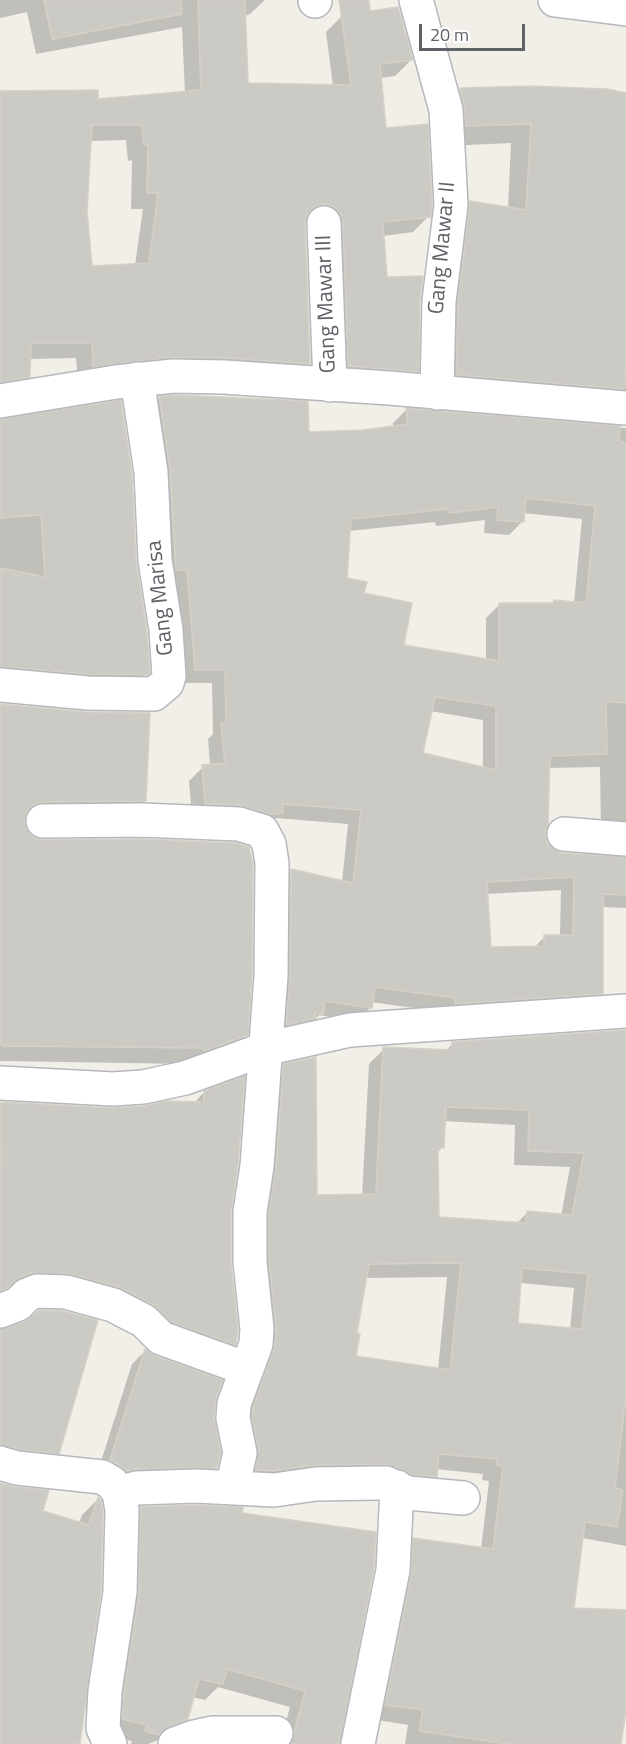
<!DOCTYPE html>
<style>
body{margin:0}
#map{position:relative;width:626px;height:1744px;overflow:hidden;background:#f1efe8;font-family:"Titillium Web",sans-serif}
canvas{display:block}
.scale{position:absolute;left:419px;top:24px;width:106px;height:27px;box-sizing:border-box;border:3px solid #5f6368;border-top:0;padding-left:8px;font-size:18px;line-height:21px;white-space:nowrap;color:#5f6368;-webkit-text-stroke:4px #fff;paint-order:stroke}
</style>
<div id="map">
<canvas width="626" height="1744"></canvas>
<div class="scale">20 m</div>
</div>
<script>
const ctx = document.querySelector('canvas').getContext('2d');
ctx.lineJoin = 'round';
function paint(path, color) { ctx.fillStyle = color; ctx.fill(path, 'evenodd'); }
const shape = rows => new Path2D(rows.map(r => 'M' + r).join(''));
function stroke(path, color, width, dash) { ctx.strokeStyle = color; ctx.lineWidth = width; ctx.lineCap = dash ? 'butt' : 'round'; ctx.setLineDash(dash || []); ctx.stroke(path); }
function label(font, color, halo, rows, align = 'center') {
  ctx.font = font + ' "Titillium Web",sans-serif'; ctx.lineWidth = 6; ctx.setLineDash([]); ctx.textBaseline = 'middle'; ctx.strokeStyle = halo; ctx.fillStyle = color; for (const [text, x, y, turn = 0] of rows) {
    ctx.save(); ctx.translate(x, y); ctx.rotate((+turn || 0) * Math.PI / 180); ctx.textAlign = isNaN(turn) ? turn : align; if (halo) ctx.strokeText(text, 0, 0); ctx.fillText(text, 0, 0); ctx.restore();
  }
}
paint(shape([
 [0,0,265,0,250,14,245,16,247,84,333,86,326,32,342,16,411,60,395,76,380,78,384,130,429,216,413,232,383,236,386,279,419,300,417,371,401,387,332,382,317,223,305,220,309,363,293,380,78,382,76,358,29,359,29,376,12,393,0,395,0,93,97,101,185,93,182,27,36,54,27,12,0,18],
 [126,140,128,161,132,160,131,209,143,209,135,265,91,267,86,211,90,141],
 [530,88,626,95,626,390,499,383,437,395,450,222,470,202,508,209,511,143,446,146,440,110,460,90],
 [223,397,308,433,363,432,393,427,393,423,406,410,626,428,626,841,601,832,600,767,548,768,544,833,546,843,553,851,562,854,626,859,626,908,602,907,601,993,588,1007,442,1012,371,1002,371,1007,357,1021,319,1015,308,1027,273,1038,278,884,291,870,342,882,348,824,276,818,268,826,192,817,189,781,203,767,210,766,208,739,213,734,212,683,182,683,146,412,159,398],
 [523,513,582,519,574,603,554,601,551,604,500,604,486,618,486,661,402,646,362,595,346,579,349,531,435,522,436,526,485,520,484,533,509,535,522,522],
 [430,711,483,720,483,768,422,754],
 [561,890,560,936,545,936,534,948,490,949,486,894],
 [0,421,135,561,148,672,129,691,0,684],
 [0,705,145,801,128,817,25,818,25,831,246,1035,230,1051,189,1064,0,1061],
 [626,1031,626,1546,582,1538,572,1609,592,1744,405,1744,408,1725,371,1719,399,1554,414,1539,481,1549,489,1481,482,1480,483,1474,436,1469,436,1476,421,1491,241,1485,269,1081,284,1065,316,1197,362,1196,369,1064,384,1049,445,1052,453,1043],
 [444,1121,515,1125,514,1165,570,1167,561,1216,527,1213,516,1224,438,1219,436,1154,442,1148],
 [447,1277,438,1370,354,1357,356,1335,365,1278],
 [520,1283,574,1288,570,1330,516,1324],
 [204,1092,230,1212,230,1264,234,1344,218,1360,137,1320,0,1295,0,1103,114,1109,193,1104],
 [0,1331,58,1453,41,1469,0,1463],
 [145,1351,215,1398,213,1417,216,1468,202,1481,97,1474,132,1364],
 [0,1484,41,1512,79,1523,82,1515,98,1499,78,1744,0,1744],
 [141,1508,240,1514,338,1744,280,1744,290,1707,218,1687,205,1700,192,1697,186,1719,170,1735,148,1744,131,1744,132,1741,107,1735,125,1524]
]), '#0003');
const building = shape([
 [44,0,181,0,182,14,52,39,44,0],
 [198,0,245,0,248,83,351,85,339,0,369,0,370,11,398,7,413,60,380,64,386,128,428,124,432,204,431,217,383,222,387,277,423,276,420,300,419,372,348,366,343,222,340,213,332,206,324,204,314,207,307,215,305,224,310,364,225,358,173,357,93,367,92,343,31,343,30,377,0,382,0,91,98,90,98,99,201,90,198,0],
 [92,125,142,125,144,145,148,145,147,193,158,193,149,263,92,266,87,211,92,125],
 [530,86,607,89,626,93,626,365,624,389,456,375,458,302,470,201,526,210,531,124,466,126,464,105,460,88,530,86],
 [174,395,308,401,309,432,363,430,408,424,406,408,620,426,619,441,626,443,626,703,606,701,607,754,550,756,548,824,545,833,547,843,553,849,562,853,626,857,626,895,603,894,603,994,455,1004,455,998,375,987,372,1008,325,1001,323,1014,315,1013,316,1018,286,1025,290,976,291,869,353,883,361,810,283,804,283,813,269,814,240,805,205,804,202,765,225,763,221,723,226,723,225,670,195,670,187,570,176,570,170,469,159,396,174,395],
 [526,498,595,506,586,603,554,600,553,603,499,603,499,661,404,645,412,603,364,593,367,582,347,578,351,519,448,509,449,513,498,507,497,520,524,522,526,498],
 [435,697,496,706,496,770,423,753,435,697],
 [574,877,573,935,544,935,544,946,491,947,487,882,574,877],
 [121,400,132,474,136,561,147,632,150,673,147,675,89,674,0,667,0,568,45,577,41,515,0,518,0,419,121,400],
 [0,704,86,712,150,713,146,801,42,802,33,805,27,811,24,821,27,830,33,837,43,840,141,839,236,843,249,847,253,864,252,975,248,1035,204,1051,204,1048,3,1046,3,1045,0,1044,0,704],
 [626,1030,626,1396,615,1488,623,1490,617,1527,585,1522,574,1608,626,1610,626,1710,621,1744,509,1744,419,1731,423,1710,385,1705,411,1574,413,1538,493,1549,503,1466,496,1465,497,1459,439,1454,437,1477,413,1475,386,1464,316,1465,273,1471,255,1470,258,1450,252,1417,253,1408,275,1345,276,1327,269,1261,269,1213,276,1167,283,1064,316,1057,317,1195,376,1194,383,1047,452,1050,452,1042,626,1030],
 [446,1107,529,1110,528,1151,584,1153,572,1215,527,1211,526,1223,439,1217,438,1148,444,1148,446,1107],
 [461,1263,450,1370,356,1356,360,1334,357,1333,369,1264,461,1263],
 [522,1268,588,1274,582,1329,518,1323,522,1268],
 [245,1076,238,1164,231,1212,231,1264,238,1329,236,1345,171,1322,153,1305,122,1288,71,1274,30,1273,20,1278,8,1288,0,1291,1,1102,112,1108,144,1106,165,1101,204,1102,204,1091,245,1076],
 [40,1310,63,1311,98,1320,59,1454,21,1450,0,1445,0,1329,25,1321,40,1310],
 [145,1349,155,1356,223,1380,216,1398,214,1417,221,1453,217,1468,136,1469,127,1471,110,1460,145,1349],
 [0,1483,15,1487,49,1490,43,1511,89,1525,98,1497,101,1500,103,1511,101,1590,80,1744,0,1744,0,1483],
 [196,1505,243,1507,242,1513,376,1532,374,1568,340,1744,291,1744,305,1691,227,1669,223,1684,199,1679,188,1719,168,1727,159,1735,145,1731,147,1725,122,1719,124,1693,139,1592,140,1507,196,1505]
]);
paint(building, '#cccac5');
stroke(building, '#d6d1c6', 1.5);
const minor = shape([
 [315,0,315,1],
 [416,0,446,110,451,205,439,301,437,393],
 [555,0,626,9],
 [324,223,330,385],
 [0,401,116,382,173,376,224,377,389,388,626,408],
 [0,685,88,693,154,694,167,683,169,676,166,630,155,560,151,472,137,379],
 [43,821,141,820,239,824,262,831,269,844,272,863,271,976,257,1166,250,1212,250,1262,257,1329,256,1344,234,1404,233,1418,240,1453,232,1488],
 [564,834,626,839],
 [0,1083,113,1089,143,1087,185,1078,265,1049,350,1030,626,1011],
 [0,1311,18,1304,27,1295,37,1291,66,1292,113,1305,144,1321,161,1338,247,1369],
 [0,1463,17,1468,102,1477,112,1483,119,1493,122,1510,120,1592,105,1691,103,1728,110,1744],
 [119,1493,137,1488,196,1486,274,1490,316,1484,376,1483,386,1483,408,1493,463,1498],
 [175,1744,194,1737,212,1733,276,1733],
 [358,1744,393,1570,397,1487]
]);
stroke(minor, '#b5b8bc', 36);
stroke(minor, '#fff', 33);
label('22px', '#5f6368', '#fff', [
 ["Gang Mawar II",443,248,-85],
 ["Gang Mawar III",327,304,-92],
 ["Gang Marisa",161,598,-96]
]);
</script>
